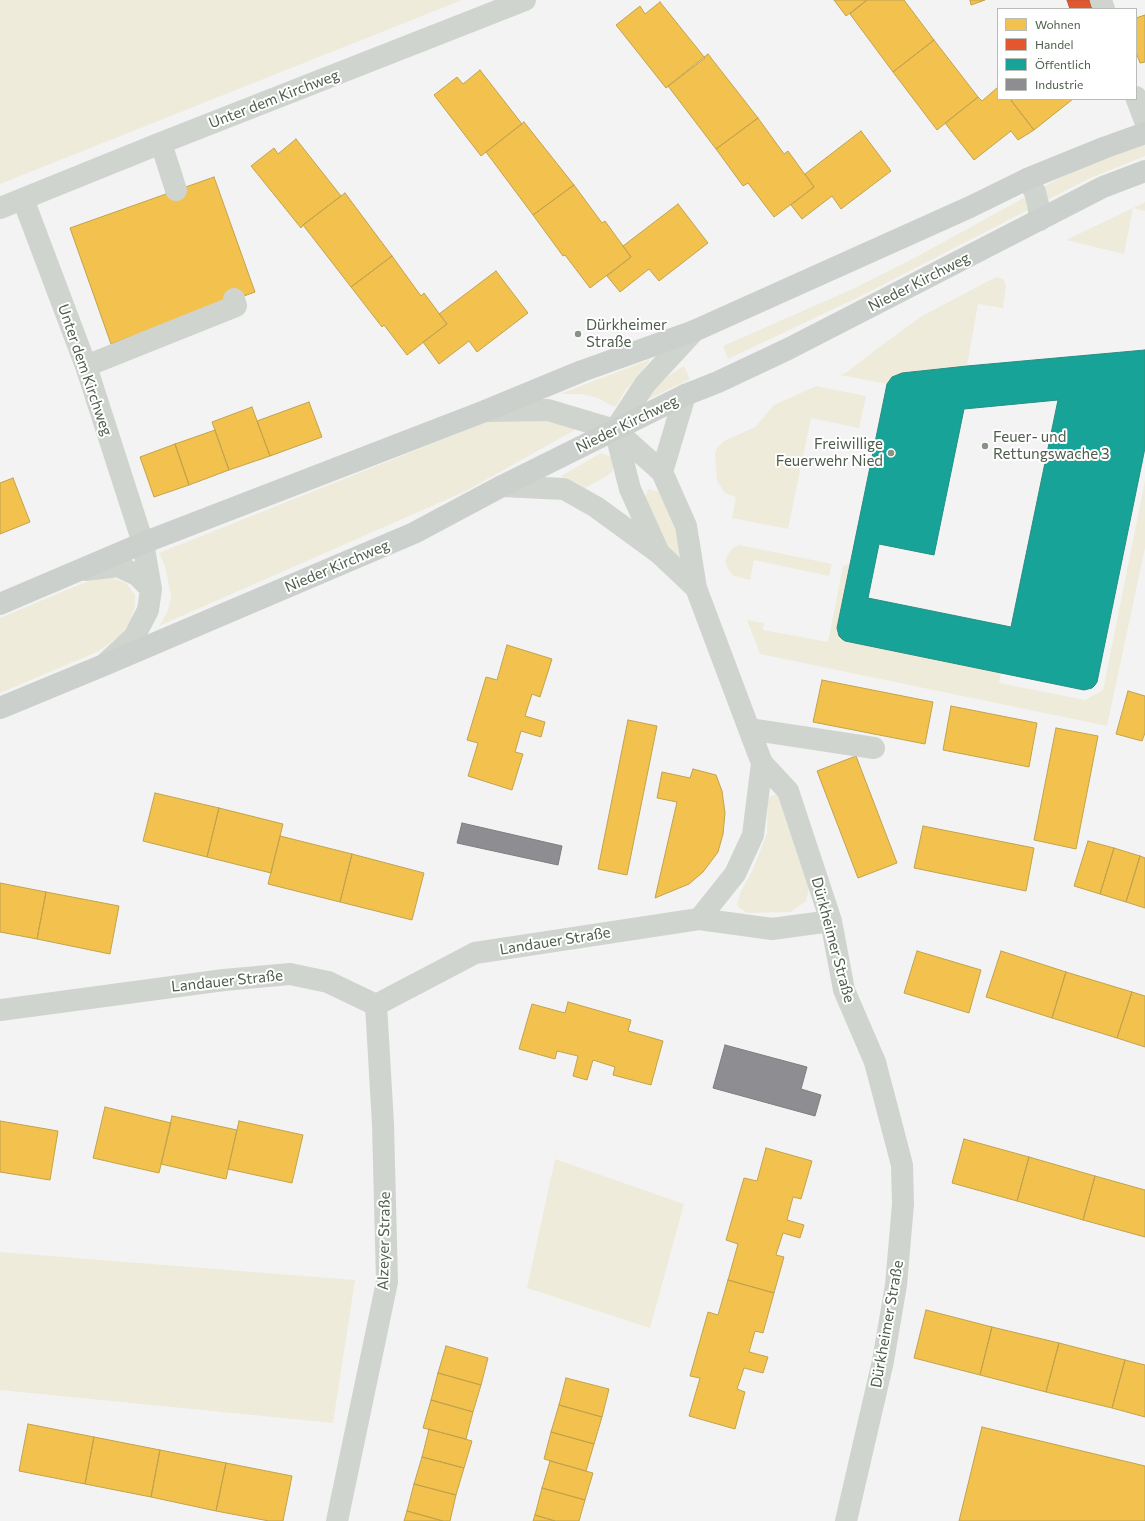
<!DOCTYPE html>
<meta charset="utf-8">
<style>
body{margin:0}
#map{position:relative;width:1145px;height:1521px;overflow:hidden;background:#f3f3f3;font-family:Commissioner,sans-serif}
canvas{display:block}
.legend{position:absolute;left:997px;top:8px;width:140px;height:92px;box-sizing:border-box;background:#fff;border:1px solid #b8beb7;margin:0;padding:5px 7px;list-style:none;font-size:12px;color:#4e5d4c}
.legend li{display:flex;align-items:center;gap:8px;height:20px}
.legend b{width:20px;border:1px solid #b8beb7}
</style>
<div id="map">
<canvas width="1145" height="1521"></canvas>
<ul class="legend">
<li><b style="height:11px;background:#f2c14e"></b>Wohnen</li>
<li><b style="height:11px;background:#e4572e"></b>Handel</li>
<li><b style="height:11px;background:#17a398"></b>Öffentlich</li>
<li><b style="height:11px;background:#8d8d92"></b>Industrie</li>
</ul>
</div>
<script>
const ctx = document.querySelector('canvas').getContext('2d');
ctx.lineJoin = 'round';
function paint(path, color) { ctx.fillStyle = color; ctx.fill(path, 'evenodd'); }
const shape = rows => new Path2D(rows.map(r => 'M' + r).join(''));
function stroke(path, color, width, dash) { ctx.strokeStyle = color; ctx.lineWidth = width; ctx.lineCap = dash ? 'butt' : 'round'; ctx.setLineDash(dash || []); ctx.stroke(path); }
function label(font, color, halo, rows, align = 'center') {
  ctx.font = font + ' Commissioner,sans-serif'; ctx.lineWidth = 4; ctx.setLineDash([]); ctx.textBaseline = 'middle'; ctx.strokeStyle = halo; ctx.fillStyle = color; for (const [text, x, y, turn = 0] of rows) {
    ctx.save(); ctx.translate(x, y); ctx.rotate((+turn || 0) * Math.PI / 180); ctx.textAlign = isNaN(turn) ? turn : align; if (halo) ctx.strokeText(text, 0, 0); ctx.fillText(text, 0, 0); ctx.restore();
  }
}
paint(shape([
 [0,0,462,0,0,184],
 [1145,144,1145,156,1088,179,859,297,728,359,723,346,857,287,916,257,1082,166],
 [1145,202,1145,211,1133,208,1124,254,1066,240,1133,208],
 [996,277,1003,279,1006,285,1003,308,978,304,967,366,897,374,892,377,887,384,840,375,847,372,882,345,922,316],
 [651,359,625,391,616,406,612,406,598,398,581,394,560,394],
 [684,366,690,379,645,401,658,382],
 [816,386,866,396,859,428,811,418,788,529,732,518,736,497,729,495,724,492,717,481,715,454,717,448,724,441,755,427,774,405],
 [545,416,582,426,466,491,159,626,168,611,171,596,165,566,159,553,499,417],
 [601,453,611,457,614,465,612,472,605,477,585,488,561,476],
 [1145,480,1145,548,1107,726,760,654,747,620,764,623,763,630,828,642,843,566,851,563,837,628,839,636,845,641,1001,673,999,683,1085,700,1103,690],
 [648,489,661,492,683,550,683,565,672,557,644,500],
 [739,545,832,564,829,576,754,560,750,580,734,576,729,571,725,561,728,554,733,548],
 [100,577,113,578,126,583,135,595,135,606,130,622,121,635,97,652,0,693,0,618,71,588],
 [778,794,810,885,806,901,791,912,747,913,737,906,740,893,754,867,767,833,768,797],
 [555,1159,684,1204,650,1328,527,1288],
 [0,1252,355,1280,333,1423,0,1390]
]), '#efebdb');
const homes = shape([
 [834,0,867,0,846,16,834,0],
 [867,0,904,0,934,40,893,72,850,14,867,0],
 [970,0,985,0,971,5,970,0],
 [660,2,705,58,666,88,616,25,640,6,645,14,660,2],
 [1145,15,1145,62,1140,63,1136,52,1136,18,1145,15],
 [934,40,978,97,937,130,893,72,934,40],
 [708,54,758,118,716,149,668,86,708,54],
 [480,70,522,124,481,156,434,95,457,77,463,84,480,70],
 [998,87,998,99,1010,99,1034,130,1018,140,1011,131,974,160,945,123,978,97,982,101,998,87],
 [1010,99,1073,99,1034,130,1010,99],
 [758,118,784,154,788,151,814,187,774,217,748,183,743,186,716,149,758,118],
 [524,122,574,185,533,215,486,152,524,122],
 [861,131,891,171,841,209,832,196,802,219,791,205,814,187,805,174,861,131],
 [296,139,341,196,303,225,301,228,251,166,274,148,278,154,296,139],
 [214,177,255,292,111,344,70,228,214,177],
 [574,185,602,223,605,221,631,257,590,288,565,255,563,256,533,215,574,185],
 [345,193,392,256,351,287,303,225,345,193],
 [678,204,708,243,659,281,649,269,620,292,607,276,631,257,623,246,678,204],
 [392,256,421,296,424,293,447,324,407,355,384,325,382,327,351,287,392,256],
 [496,271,528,313,477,352,469,341,439,364,423,342,447,324,439,314,496,271],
 [309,402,322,437,270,456,257,421,309,402],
 [252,407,270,456,229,470,212,422,252,407],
 [215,430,229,470,189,485,175,444,215,430],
 [175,444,189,485,154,497,140,457,175,444],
 [13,478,30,522,0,534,0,483,13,478],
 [507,645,552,659,540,697,532,694,525,716,545,722,541,737,521,731,515,752,523,754,512,790,468,776,478,743,467,740,486,677,497,680,507,645],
 [822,680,933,702,925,744,813,722,822,680],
 [1128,691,1145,696,1145,733,1142,741,1116,734,1128,691],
 [951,706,1037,723,1029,767,943,750,951,706],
 [628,720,657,726,627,875,598,869,628,720],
 [1056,728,1098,736,1076,849,1034,840,1056,728],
 [856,756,897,863,858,878,817,771,856,756],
 [693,769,716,775,722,791,725,813,723,834,718,852,703,872,689,884,655,898,677,802,657,798,662,772,690,778,693,769],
 [155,793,219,808,207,857,143,841,155,793],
 [219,808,283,824,271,873,207,857,219,808],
 [923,826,1034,848,1026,891,914,868,923,826],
 [280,836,352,854,340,902,268,884,280,836],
 [1088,841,1114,848,1100,894,1074,886,1088,841],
 [1114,848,1140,856,1126,902,1100,894,1114,848],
 [352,854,424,873,412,920,340,902,352,854],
 [1140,856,1145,858,1145,908,1126,902,1140,856],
 [0,883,46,892,37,939,0,932,0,883],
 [46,892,119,906,110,954,37,939,46,892],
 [917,951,981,970,969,1013,904,993,917,951],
 [1001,951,1066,972,1052,1018,986,997,1001,951],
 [1066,972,1132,992,1117,1038,1052,1018,1066,972],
 [1132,992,1145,996,1145,1047,1117,1038,1132,992],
 [568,1002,631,1020,628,1031,663,1041,651,1085,613,1075,615,1067,593,1060,587,1080,573,1076,578,1056,557,1051,555,1059,519,1049,532,1004,565,1013,568,1002],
 [105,1107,171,1123,159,1173,93,1158,105,1107],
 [172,1116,237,1130,226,1179,161,1164,172,1116],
 [0,1121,58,1131,50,1180,0,1172,0,1121],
 [239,1121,303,1135,292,1183,228,1169,239,1121],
 [964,1139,1029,1157,1017,1201,952,1183,964,1139],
 [766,1148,812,1161,801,1199,793,1197,787,1220,804,1225,800,1238,783,1233,776,1255,784,1257,774,1293,728,1280,738,1244,726,1240,744,1178,757,1181,766,1148],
 [1029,1157,1095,1176,1083,1220,1017,1201,1029,1157],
 [1095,1176,1145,1190,1145,1237,1083,1220,1095,1176],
 [728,1280,774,1293,763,1333,755,1331,749,1352,768,1357,763,1373,744,1368,737,1389,745,1392,735,1429,689,1416,700,1378,690,1376,708,1312,718,1315,728,1280],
 [926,1310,992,1327,980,1375,914,1358,926,1310],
 [992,1327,1059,1343,1046,1392,980,1375,992,1327],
 [1059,1343,1125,1360,1112,1408,1046,1392,1059,1343],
 [446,1346,488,1358,481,1385,438,1373,446,1346],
 [1125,1360,1145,1365,1145,1417,1112,1408,1125,1360],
 [438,1373,481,1385,473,1412,431,1400,438,1373],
 [566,1378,609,1389,602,1417,559,1405,566,1378],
 [431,1400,473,1412,466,1439,423,1428,431,1400],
 [559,1405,602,1417,594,1444,551,1432,559,1405],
 [28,1424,94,1437,85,1484,19,1471,28,1424],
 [982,1427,1145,1466,1145,1521,959,1521,982,1427],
 [429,1429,472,1441,464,1468,422,1457,429,1429],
 [551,1432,594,1444,586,1471,544,1459,551,1432],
 [94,1437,160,1450,151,1497,85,1484,94,1437],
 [160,1450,226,1463,216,1511,151,1497,160,1450],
 [422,1457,464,1468,456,1495,414,1484,422,1457],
 [550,1461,593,1473,585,1500,542,1488,550,1461],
 [226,1463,292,1476,283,1521,269,1521,216,1511,226,1463],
 [414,1484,456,1495,450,1521,443,1521,407,1511,414,1484],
 [542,1488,585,1500,579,1521,555,1521,535,1515,542,1488],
 [407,1511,443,1521,404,1521,407,1511],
 [535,1515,555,1521,533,1521,535,1515]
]);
paint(homes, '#f2c14e');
stroke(homes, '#c1a34d', 1);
const shops = shape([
 [1067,0,1089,0,1092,9,1070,9,1067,0]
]);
paint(shops, '#e4572e');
stroke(shops, '#b75937', 1);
const public = shape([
 [1145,350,1145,448,1097,682,1095,685,1092,688,1084,690,845,641,842,639,839,636,837,628,887,384,892,377,902,373,967,366,1145,350],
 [1058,400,1011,627,868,598,879,544,934,555,964,409,1058,400]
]);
paint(public, '#17a398');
stroke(public, '#288e81', 1);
const industry = shape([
 [462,823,562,846,558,865,457,843,462,823],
 [725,1045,807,1067,801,1089,821,1095,815,1116,713,1088,725,1045]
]);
paint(industry, '#8d8d92');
stroke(industry, '#7a7f7d', 1);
stroke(shape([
 [1101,0,1104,9],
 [1136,97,1145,121],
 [161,143,176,190],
 [1027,179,1035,192,1038,204,1040,220],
 [23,199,86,366,143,543,151,589,148,610,134,637,106,663],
 [0,208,161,143,525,0],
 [86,366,236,306,234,299],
 [486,411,548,410,615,430,662,472,686,526,696,588,749,729,762,763,788,791,831,921,844,990,875,1062,902,1165,903,1204,896,1285,883,1361,846,1521],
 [662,472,685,395],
 [502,486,564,489,596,507,659,553,696,588],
 [659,553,630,489,615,430,645,384,694,331],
 [86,570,118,566,137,575,151,589],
 [749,729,874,748],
 [699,919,735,874,753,835,762,763],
 [376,1005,475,953,699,919,772,929,831,921],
 [0,1010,224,980,290,974,328,982,376,1005],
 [337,1521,387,1282,383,1124,376,1005]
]), '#d0d4cf', 22);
stroke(shape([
 [0,604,143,543,485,411,582,371,694,331,970,207,1027,179,1106,147,1145,133],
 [0,708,104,665,414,533,502,486,685,395,718,382,788,349,1103,187,1145,171]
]), '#ccd0cc', 22);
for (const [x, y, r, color] of [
 [578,334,4,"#889286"],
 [985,446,4,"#889286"],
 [891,453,4,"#889286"]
]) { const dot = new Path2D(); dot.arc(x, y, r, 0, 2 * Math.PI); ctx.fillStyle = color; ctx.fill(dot); stroke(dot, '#fff', 1.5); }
label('15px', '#4e5d4c', '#fff', [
 ["Unter dem Kirchweg",274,99,-21],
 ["Nieder Kirchweg",919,282,-27],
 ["Unter dem Kirchweg",85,370,71],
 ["Nieder Kirchweg",627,424,-26],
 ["Nieder Kirchweg",337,566,-23],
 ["Dürkheimer Straße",833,940,75],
 ["Landauer Straße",555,941,-9],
 ["Landauer Straße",227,981,-6],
 ["Alzeyer Straße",384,1241,-89],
 ["Dürkheimer Straße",887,1324,-80]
]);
label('15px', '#4e5d4c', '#fff', [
 ["Dürkheimer",586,325],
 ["Straße",586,342],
 ["Feuer- und",993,437],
 ["Rettungswache 3",993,454],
 ["Freiwillige",883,444,"right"],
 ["Feuerwehr Nied",883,461,"right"]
], 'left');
</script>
